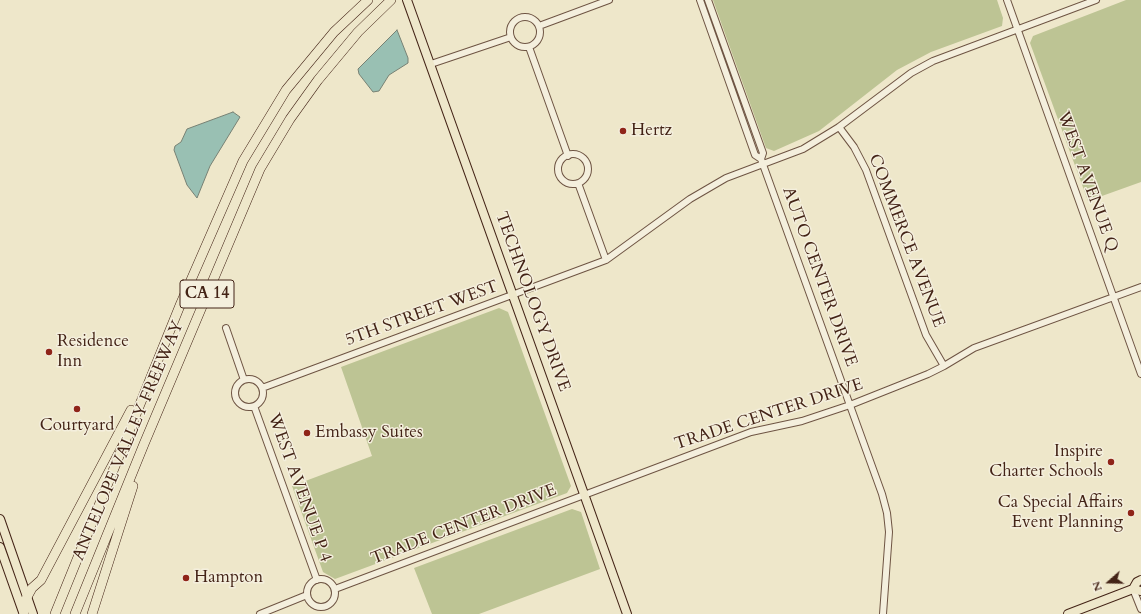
<!DOCTYPE html>
<style>
body{margin:0}
#map{position:relative;width:1141px;height:614px;overflow:hidden;background:#eee7ca;font-family:Cardo,serif}
canvas{display:block}
.north{position:absolute;left:1089px;top:562px;width:40px;height:40px;-webkit-text-stroke:3px #f4efdd;paint-order:stroke;rotate:250deg;font-size:11px;font-weight:700;line-height:16px;text-align:center;color:#432316}
.north::after{content:'';display:block;margin:auto;width:14px;height:18px;background:#432316;clip-path:polygon(50% 0,100% 100%,50% 72%,0 100%)}
</style>
<div id="map">
<canvas width="1141" height="614"></canvas>
<div class="north">N</div>
</div>
<script>
const ctx = document.querySelector('canvas').getContext('2d');
ctx.lineJoin = 'round';
function paint(path, color) { ctx.fillStyle = color; ctx.fill(path, 'evenodd'); }
const shape = rows => new Path2D(rows.map(r => 'M' + r).join(''));
function stroke(path, color, width, dash) { ctx.strokeStyle = color; ctx.lineWidth = width; ctx.lineCap = dash ? 'butt' : 'round'; ctx.setLineDash(dash || []); ctx.stroke(path); }
function label(font, color, halo, rows, align = 'center') {
  ctx.font = font + ' Cardo,serif'; ctx.lineWidth = 3; ctx.setLineDash([]); ctx.textBaseline = 'middle'; ctx.strokeStyle = halo; ctx.fillStyle = color; for (const [text, x, y, turn = 0] of rows) {
    ctx.save(); ctx.translate(x, y); ctx.rotate((+turn || 0) * Math.PI / 180); ctx.textAlign = isNaN(turn) ? turn : align; if (halo) ctx.strokeText(text, 0, 0); ctx.fillText(text, 0, 0); ctx.restore();
  }
}
paint(shape([
 [713,0,997,0,1003,18,1002,26,931,52,897,70,819,131,774,151,766,148],
 [1126,0,1141,0,1141,182,1088,201,1030,43,1033,36],
 [499,308,508,312,571,486,567,493,335,579,323,572,292,486,372,456,341,367],
 [572,509,581,512,600,569,479,614,432,614,414,568]
]), '#bdc494');
const water = shape([
 [397,30,408,58,408,63,389,75,379,91,373,92,359,74,358,69,397,30],
 [233,112,240,117,210,166,197,198,187,185,174,150,175,146,181,142,187,129,233,112]
]);
paint(water, '#99c0b3');
stroke(water, '#778174', 1);
const minor = shape([
 [700,0,755,155,761,159],
 [708,0,763,153,761,159,882,494,887,513,889,532,883,614],
 [1007,0,1141,374],
 '510 32a15 15 0 1 1 30 0a15 15 0 1 1-30 0Z',
 [539,26,609,0],
 [529,47,568,156],
 [431,64,511,37],
 [839,127,854,147,866,170,926,335,944,366],
 '558 169a15 15 0 1 1 30 0a15 15 0 1 1-30 0Z',
 [578,183,606,260],
 [226,328,244,380],
 '235 393a14 14 0 1 1 28 0a14 14 0 1 1-28 0Z',
 [262,388,606,260,690,199,726,178,803,149,839,127,911,73,933,61,1096,0],
 [254,406,317,580],
 '307 593a14 14 0 1 1 28 0a14 14 0 1 1-28 0Z',
 [335,589,751,432,802,421,850,405,928,374,944,366,974,348,1141,287],
 [1133,589,1141,609],
 [260,614,307,595]
]);
const major = shape([
 [407,0,627,614],
 [0,519,33,614],
 [0,547,23,612],
 [1133,589,1141,591],
 [1068,614,1133,589,1137,582,1141,580]
]);
const highway = shape([
 [24,614,24,603,27,597,32,588,41,580,131,410],
 [55,614,181,303,243,161,286,90,334,32,368,0],
 [75,614,144,444,260,169,290,119,318,80,358,32,391,0],
 [92,614,133,486]
]);
stroke(minor, '#6e5443', 8);
stroke(major, '#432316', 10);
stroke(highway, '#432316', 10);
stroke(minor, '#f4efdd', 6);
stroke(major, '#eee7ca', 8);
stroke(highway, '#eee7ca', 9);
for (const [x, y, r, color] of [
 [623,131,4,"#8f2418"],
 [49,352,4,"#8f2418"],
 [77,409,4,"#8f2418"],
 [307,433,4,"#8f2418"],
 [1111,462,4,"#8f2418"],
 [1131,513,4,"#8f2418"],
 [186,578,4,"#8f2418"]
]) { const dot = new Path2D(); dot.arc(x, y, r, 0, 2 * Math.PI); ctx.fillStyle = color; ctx.fill(dot); stroke(dot, '#f4efdd', 1.5); }
for (const [x, y, w] of [
 [207,294,54]
]) { const box = new Path2D(); box.roundRect(x - w / 2, y - 14, w, 28, 3); ctx.fillStyle = '#f4efdd'; ctx.fill(box); stroke(box, '#432316', 1); }
label('bold 16px', '#432316', null, [
 ["CA 14",207,294]
]);
label('17px', '#432316', '#f4efdd', [
 ["Hertz",631,131],
 ["Residence",57,342],
 ["Inn",57,362],
 ["Courtyard",77,426,"center"],
 ["Embassy Suites",315,433],
 ["Inspire",1103,452,"right"],
 ["Charter Schools",1103,472,"right"],
 ["Ca Special Affairs",1123,503,"right"],
 ["Event Planning",1123,523,"right"],
 ["Hampton",194,578]
], 'left');
label('17px', '#432316', '#f4efdd', [
 ["WEST AVENUE Q",1087,182,70],
 ["COMMERCE AVENUE",906,241,69],
 ["AUTO CENTER DRIVE",819,277,70],
 ["TECHNOLOGY DRIVE",532,302,70],
 ["5TH STREET WEST",422,314,-20],
 ["TRADE CENTER DRIVE",769,415,-18],
 ["ANTELOPE VALLEY FREEWAY",129,441,-67],
 ["WEST AVENUE P 4",299,488,70],
 ["TRADE CENTER DRIVE",464,525,-21]
]);
</script>
